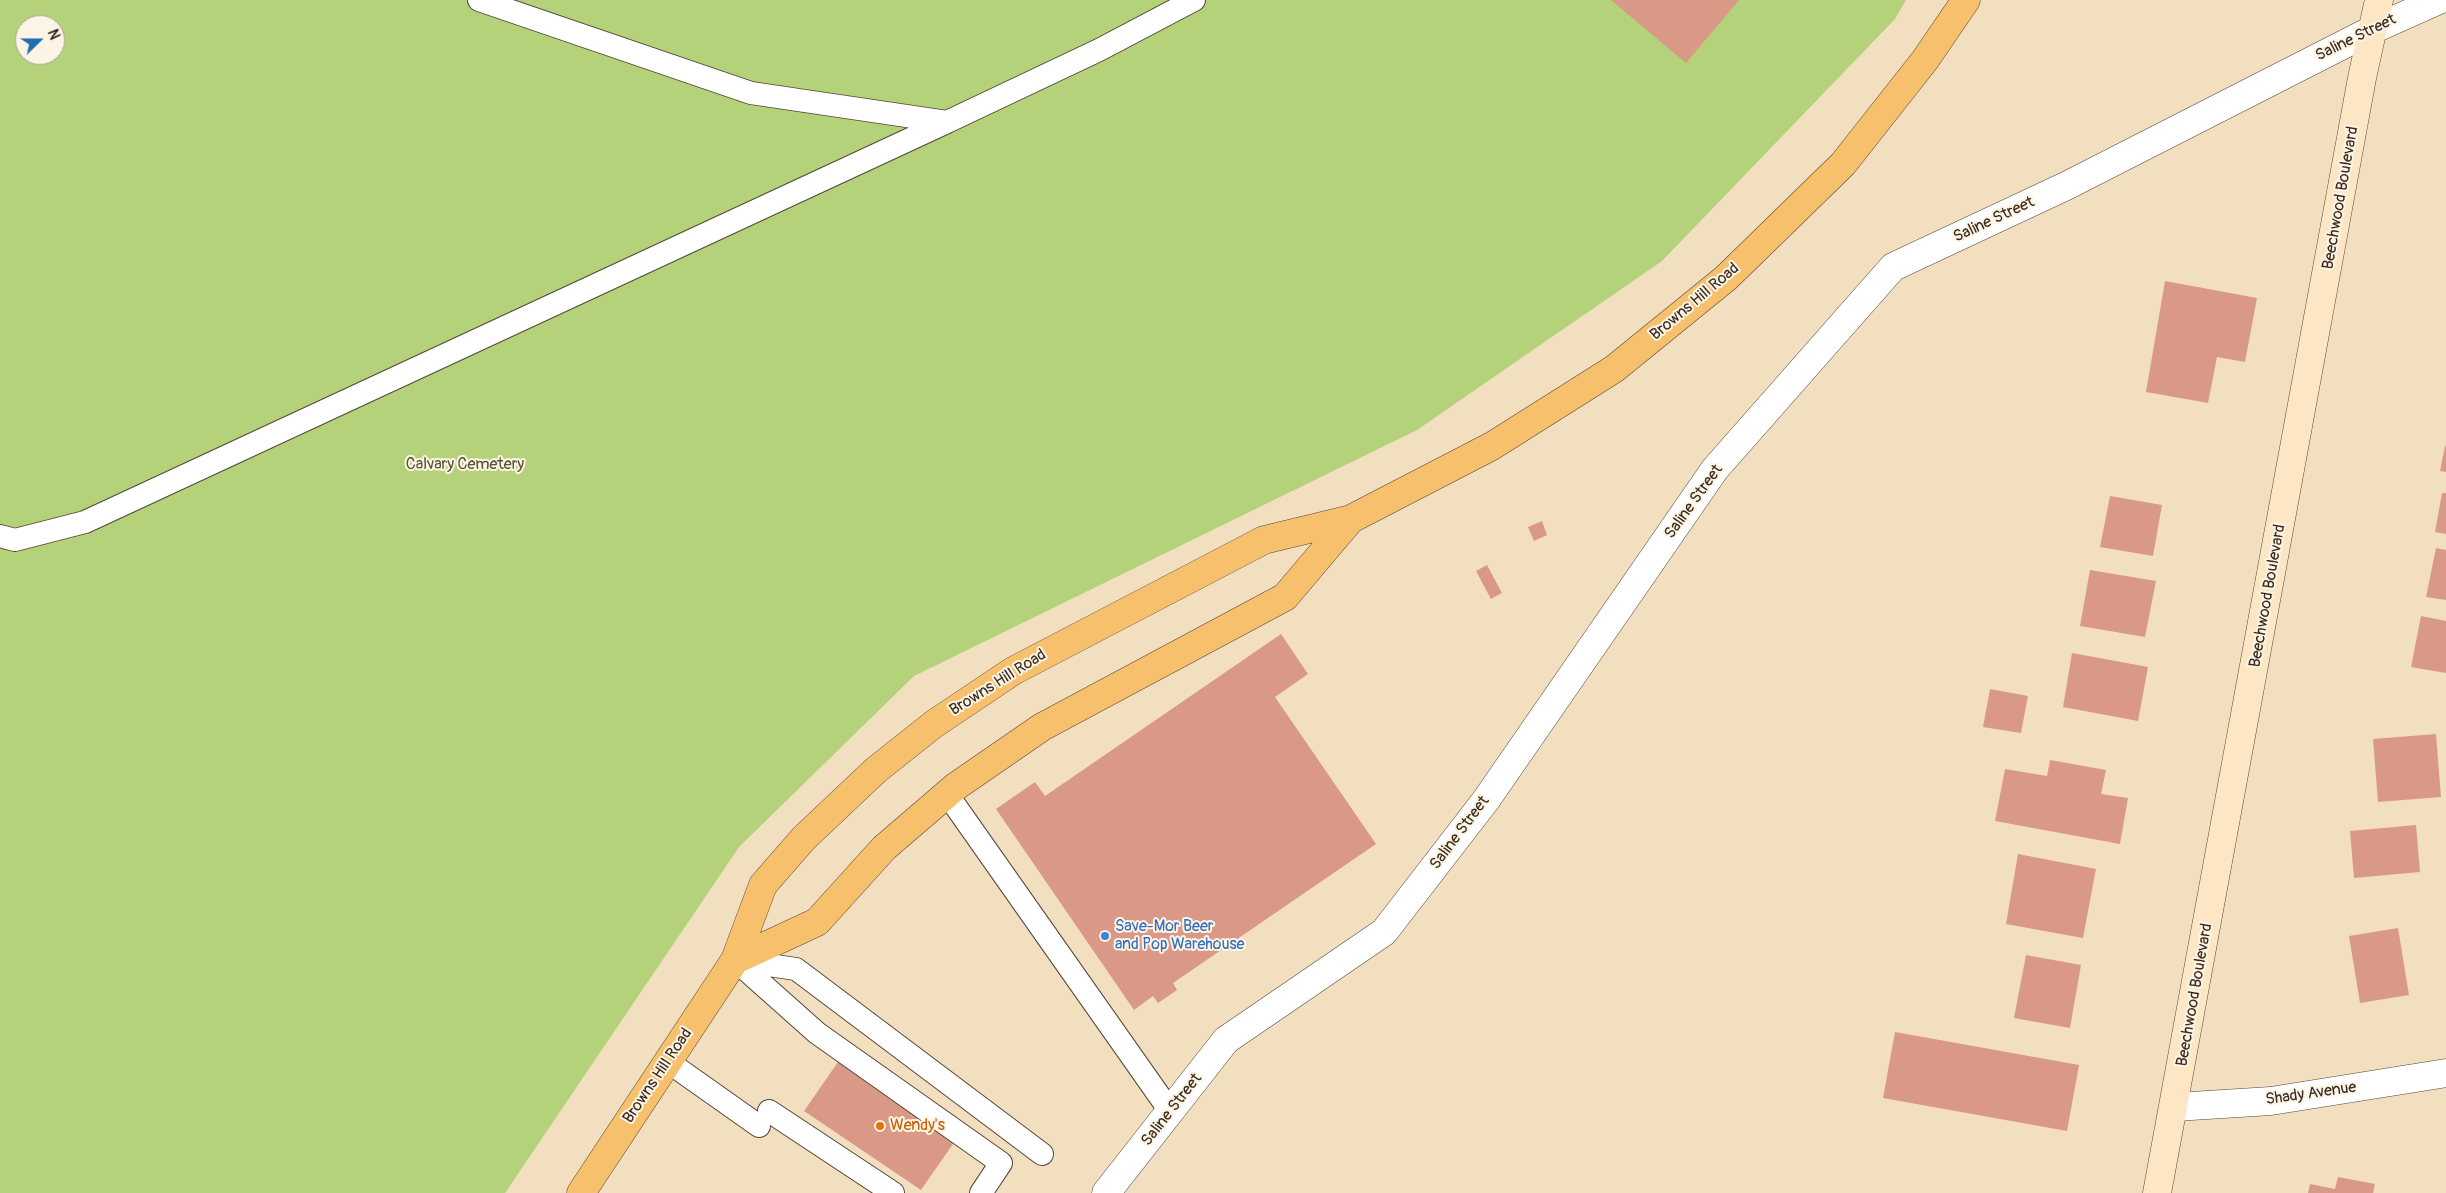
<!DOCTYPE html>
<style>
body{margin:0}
#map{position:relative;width:2446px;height:1193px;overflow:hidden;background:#f2dfc0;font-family:Pangolin,sans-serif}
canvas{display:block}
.north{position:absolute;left:15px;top:15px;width:50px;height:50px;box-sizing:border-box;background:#fcf5e5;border:1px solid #afa495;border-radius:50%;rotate:68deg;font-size:14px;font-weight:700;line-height:20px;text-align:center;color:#3b2a1e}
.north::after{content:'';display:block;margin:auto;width:18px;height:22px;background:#1f6fb2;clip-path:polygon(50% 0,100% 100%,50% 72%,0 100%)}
</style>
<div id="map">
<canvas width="2446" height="1193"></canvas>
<div class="north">N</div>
</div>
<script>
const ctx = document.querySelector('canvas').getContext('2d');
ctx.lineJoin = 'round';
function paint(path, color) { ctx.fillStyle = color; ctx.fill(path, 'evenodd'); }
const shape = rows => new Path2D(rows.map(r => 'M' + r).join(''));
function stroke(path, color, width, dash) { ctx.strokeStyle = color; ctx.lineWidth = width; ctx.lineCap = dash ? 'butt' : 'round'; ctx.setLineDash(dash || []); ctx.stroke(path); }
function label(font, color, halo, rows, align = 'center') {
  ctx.font = font + ' Pangolin,sans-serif'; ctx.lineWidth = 4; ctx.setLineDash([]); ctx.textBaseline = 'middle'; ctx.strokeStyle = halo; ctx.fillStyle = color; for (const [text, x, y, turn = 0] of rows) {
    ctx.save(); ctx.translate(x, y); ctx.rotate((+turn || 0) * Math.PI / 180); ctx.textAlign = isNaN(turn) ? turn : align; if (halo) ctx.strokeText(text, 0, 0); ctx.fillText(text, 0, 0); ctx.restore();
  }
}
paint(shape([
 [0,0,1906,0,1895,19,1662,261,1417,430,914,676,739,847,505,1193,0,1193],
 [25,25,55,25,55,55,25,55]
]), '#b4d279');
paint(shape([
 [1611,0,1739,0,1686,63],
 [2165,281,2257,298,2245,362,2217,357,2208,403,2146,392],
 [2445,446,2446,446,2446,472,2440,471],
 [2442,493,2446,493,2446,534,2435,532],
 [2110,496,2162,505,2153,556,2100,547],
 [1542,521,1547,535,1534,541,1528,527],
 [2436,548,2446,550,2446,600,2426,597],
 [1487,565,1502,593,1491,599,1476,571],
 [2090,570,2156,581,2145,637,2080,626],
 [2421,616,2446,621,2446,673,2411,667],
 [1281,634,1308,674,1275,697,1376,844,1173,983,1177,990,1158,1003,1153,996,1134,1010,996,809,1035,782,1045,796],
 [2072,653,2148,667,2138,721,2063,707],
 [1990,689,2028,696,2021,733,1983,727],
 [2436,734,2441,797,2378,802,2373,739],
 [2050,760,2106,770,2101,794,2128,798,2120,844,1995,821,2005,769,2047,776],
 [2416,825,2420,872,2354,878,2350,831],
 [2018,854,2096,869,2083,938,2006,924],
 [2398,928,2409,995,2360,1003,2349,936],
 [2026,955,2081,965,2070,1028,2014,1018],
 [1895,1032,2079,1065,2067,1131,1883,1098],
 [838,1062,955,1141,921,1190,804,1111],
 [2338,1177,2375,1184,2373,1193,2308,1193,2310,1184,2335,1189]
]), '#da9987');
const lane = shape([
 [479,0,751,93,947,122,1099,50,1194,0],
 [0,536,15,540,85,522,947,122],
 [947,794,1170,1111],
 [735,960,817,1033,1001,1163,981,1193],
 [735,960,796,969,1042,1154],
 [667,1061,759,1126],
 [769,1111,893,1193]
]);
const street = shape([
 [2175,1107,2271,1101,2446,1073],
 [1106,1193,1226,1040,1384,932,1486,800,1715,469,1893,267,2066,186,2374,29,2439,0]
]);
const secondary = shape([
 [2157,1193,2362,78,2379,0]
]);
const primary = shape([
 [735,960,817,922,884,848,955,787,1042,727,1285,597,1351,519],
 [581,1193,735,960,763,885,804,838,876,770,934,724,1013,671,1264,540,1351,519,1492,446,1614,369,1726,278,1843,164,1925,60,1966,0]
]);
stroke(lane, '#564536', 24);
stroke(street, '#564536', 29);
stroke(secondary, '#564536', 29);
stroke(primary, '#564536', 29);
stroke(lane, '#fff', 22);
stroke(street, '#fff', 28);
stroke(secondary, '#fce6c4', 28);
stroke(primary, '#f7c06c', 28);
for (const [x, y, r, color] of [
 [1105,936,5,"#3f7fe0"],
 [880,1126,5,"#e8710a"]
]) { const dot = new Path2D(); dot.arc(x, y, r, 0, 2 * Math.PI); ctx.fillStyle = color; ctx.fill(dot); stroke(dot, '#fcf5e5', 2); }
label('16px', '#3b2a1e', '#fcf5e5', [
 ["Saline Street",2356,38,-26],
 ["Beechwood Boulevard",2341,198,-80],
 ["Saline Street",1994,220,-25],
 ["Browns Hill Road",1695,302,-40],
 ["Saline Street",1694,502,-54],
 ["Beechwood Boulevard",2268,596,-80],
 ["Browns Hill Road",998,683,-32],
 ["Saline Street",1460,833,-53],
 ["Beechwood Boulevard",2195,995,-80],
 ["Browns Hill Road",658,1076,-56],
 ["Shady Avenue",2311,1094,-8],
 ["Saline Street",1172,1110,-52]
]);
label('16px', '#595435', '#fcf5e5', [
 ["Calvary Cemetery",465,465]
]);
label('16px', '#366cbe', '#fcf5e5', [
 ["Save-Mor Beer",1115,927],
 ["and Pop Warehouse",1115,945]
], 'left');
label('16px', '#c56008', '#fcf5e5', [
 ["Wendy's",890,1126]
], 'left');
</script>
